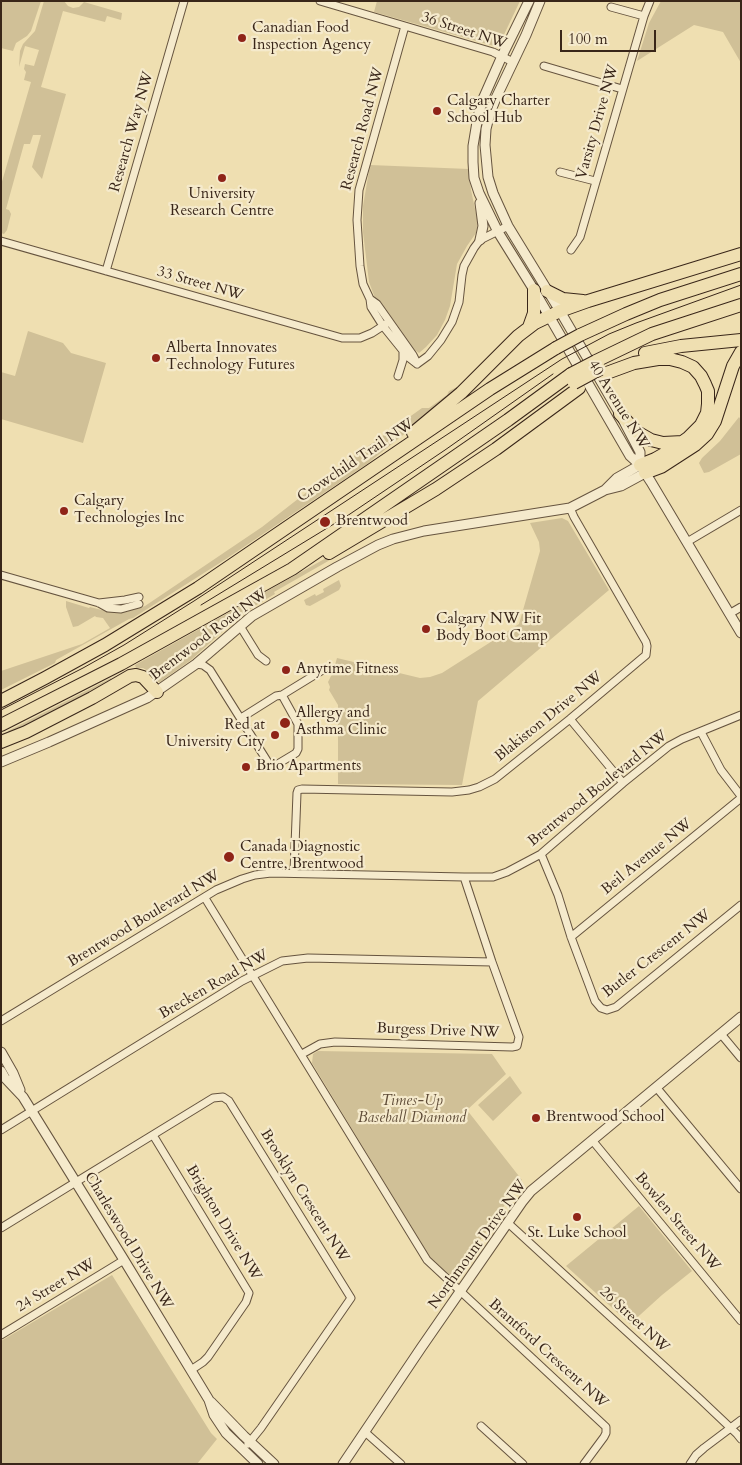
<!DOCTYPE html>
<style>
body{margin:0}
#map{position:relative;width:742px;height:1465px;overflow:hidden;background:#efdfb1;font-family:Cardo,serif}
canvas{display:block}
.frame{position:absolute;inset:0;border:2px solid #392619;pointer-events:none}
.scale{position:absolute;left:560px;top:30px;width:96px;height:22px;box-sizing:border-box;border:2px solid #392619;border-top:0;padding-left:6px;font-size:15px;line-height:18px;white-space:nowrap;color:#392619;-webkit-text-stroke:4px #f5eacc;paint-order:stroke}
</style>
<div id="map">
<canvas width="742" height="1465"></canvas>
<div class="frame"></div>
<div class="scale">100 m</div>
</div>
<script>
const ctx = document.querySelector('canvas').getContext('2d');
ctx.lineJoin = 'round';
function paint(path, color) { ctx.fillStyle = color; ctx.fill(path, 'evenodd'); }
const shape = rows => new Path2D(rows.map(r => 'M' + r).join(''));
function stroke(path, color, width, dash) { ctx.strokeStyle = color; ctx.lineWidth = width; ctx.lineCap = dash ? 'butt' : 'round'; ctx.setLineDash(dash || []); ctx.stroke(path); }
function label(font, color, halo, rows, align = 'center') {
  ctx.font = font + ' Cardo,serif'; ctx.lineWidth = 4.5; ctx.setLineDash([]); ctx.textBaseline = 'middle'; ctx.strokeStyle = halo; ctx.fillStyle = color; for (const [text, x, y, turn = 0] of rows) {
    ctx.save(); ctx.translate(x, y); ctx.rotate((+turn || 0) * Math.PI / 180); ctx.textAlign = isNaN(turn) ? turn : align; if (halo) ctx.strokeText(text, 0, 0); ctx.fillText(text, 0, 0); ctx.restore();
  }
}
paint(shape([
 [1,1,41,1,31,31,27,36,16,43,13,51,1,48],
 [44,1,64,1,68,6,73,8,79,7,84,2,122,13,121,20,107,16,105,22,63,11,41,87,66,94,42,179,32,167,41,135,33,135,30,144,24,144,6,209,9,210,11,214,7,230,4,234,1,233,1,185,31,82,24,80,26,72,24,69,25,64,34,66,39,50,25,46,19,67,20,51,23,44,35,31],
 [377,1,520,1,500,43,494,46,374,12],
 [661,1,741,1,741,63,723,32,694,25,637,61,649,23],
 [370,165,469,169,471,190,478,223,476,233,467,246,457,264,450,306,445,320,437,335,426,347,419,353,416,351,415,352,375,298,369,282,363,232,363,206],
 [28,331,63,343,71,353,106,363,83,443,1,419,1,372,15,376],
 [457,387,458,389,418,423,367,464,226,559,133,618,129,619,56,660,55,663,1,690,1,671,82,644,110,628,103,618,96,617,95,616,78,626,73,627,66,607,66,601,89,608,90,607,110,612,126,612,145,606,262,527,348,460,401,423,422,408,429,408,447,395,449,391],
 [739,417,741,420,741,454,709,472,704,473,699,463,702,458,720,441],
 [562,518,568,521,609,590,478,701,462,785,338,784,338,705,329,690,330,687,328,682,331,676,335,671,335,665,337,658,420,678,430,677,442,673,519,624,540,551,539,542,530,523],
 [328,557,330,560,274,592,275,594,253,607,234,621,191,660,160,682,158,682,148,671,143,668,136,668,135,665],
 [339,580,341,586,339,590,310,606,306,605,304,600,315,594,316,596,324,592,323,589],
 [111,678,112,681,8,735,8,731],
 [318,1051,492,1054,506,1074,467,1110,522,1180,457,1274,452,1278,431,1259,312,1063,313,1054],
 [510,1076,522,1093,493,1121,478,1105],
 [639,1206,692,1271,662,1295,630,1324,566,1266],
 [112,1275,211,1433,217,1439,197,1464,1,1464,1,1341]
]), '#d0c097');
const minor = shape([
 [320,1,493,52,513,62],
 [611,7,644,16],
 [405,26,359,190,357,220,360,266,363,284,370,299,371,307,383,326,408,357,417,364],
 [544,66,622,89],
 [560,172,595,181],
 [1,241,342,338,360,338,372,333,389,322],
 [571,250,580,237,644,16,650,1],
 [106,271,184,1],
 [370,299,377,304,413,355,417,363],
 [417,364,428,356,441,340,452,322,459,302,462,275,464,266,474,248,480,240,508,226],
 [398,376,403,360,403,351],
 [687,542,741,510],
 [1,575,99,603,108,608,121,609,139,604],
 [99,603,125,600,139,597],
 [729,614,741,607],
 [240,626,258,655,266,661],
 [196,664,203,665,210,670,269,764,273,766,276,765,296,753,298,749,298,724,282,695],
 [241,718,276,696,282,695,326,668],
 [570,719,623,783],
 [701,732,721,770,741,796],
 [541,854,558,895,571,937,595,1001,601,1008,607,1010,616,1007,741,905],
 [294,872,297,793,298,790,302,789,452,792,469,790,479,787,495,779,570,719,646,655,647,646,646,642,574,517,570,508],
 [205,898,427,1260,606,1427,606,1433,604,1437,584,1464],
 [571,937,741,798],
 [1,1021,216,890,242,879,255,875,271,873,464,877,493,877,507,872,541,854,623,783,669,746,682,739,741,715],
 [721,1034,741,1058],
 [302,1054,320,1044,335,1042,512,1047,517,1046,519,1037,492,962,464,877],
 [656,1087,741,1189],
 [1,1130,242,981,282,961,308,958,492,962],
 [153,1135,249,1293,246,1302,208,1357,203,1362,191,1370],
 [592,1140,741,1321],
 [508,1223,699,1398,737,1434,741,1439],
 [1,1228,213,1098,223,1097,229,1101,351,1298,261,1428,248,1444],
 [1,1335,124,1260],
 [481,1426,523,1464],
 [365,1432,401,1464],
 [690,1464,696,1455,704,1448,741,1420]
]);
const tertiary = shape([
 [529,1,502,56,483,99,478,116,473,146,473,162,474,178,479,193,498,232,534,290,630,456,640,465,651,482,741,633],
 [540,1,526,35,496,98,490,113,486,129,485,145,488,177,493,193,508,226,560,311,620,414,640,452,640,465],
 [480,240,483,226,480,203],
 [605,490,617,478,640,465],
 [1,762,49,742,147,698,196,664,252,616,337,567,378,545,393,539,424,531,570,508,605,490,621,486,645,473],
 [1,1052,13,1073,20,1090],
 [1,1071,5,1078,23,1097,124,1260,209,1400,214,1415,226,1433,258,1464],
 [211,1402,244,1436,274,1464],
 [343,1464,421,1348,522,1202,531,1191,741,1017]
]);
const motorway = shape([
 [547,291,563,299,583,301],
 [529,327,534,313,534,290],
 [580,335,626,314,660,300,741,274],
 [645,353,681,346,741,340],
 [596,361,652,334,741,305],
 [604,374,634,363,658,359,670,359,682,362,693,367,701,376,705,384,708,391,708,404,707,413,701,425,688,438,671,450,655,459,640,465],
 [620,414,637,432,651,440,663,443,683,442],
 [413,433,461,393,518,336,535,323,560,311,588,301,741,254],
 [645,473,661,467,695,445,707,434,715,421,733,366,741,352],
 [329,553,436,489,496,449,579,388],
 [1,701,45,678,105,645,198,588,490,389,556,348],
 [1,725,121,664,292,569,508,420,571,374],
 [1,742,26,732,92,698,130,676,136,675,143,677,157,692]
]);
stroke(minor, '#66543f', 9);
stroke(tertiary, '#66543f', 11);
stroke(motorway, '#392619', 14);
stroke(minor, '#f5eacc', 7);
stroke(tertiary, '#f5eacc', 9);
stroke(motorway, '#efdfb1', 12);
stroke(shape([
 [201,605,347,516,445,450,553,374],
 [1,710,83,668,124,645,194,601,562,359,609,334,636,323,741,285]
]), '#392619', 1);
const motorwayBridge = shape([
 [556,348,580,335],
 [571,374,596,361],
 [574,383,600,369]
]);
stroke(motorwayBridge, '#392619', 14, []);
stroke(motorwayBridge, '#efdfb1', 12);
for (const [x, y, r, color] of [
 [242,38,5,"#8f2418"],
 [437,111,5,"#8f2418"],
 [222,178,5,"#8f2418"],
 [156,358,5,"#8f2418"],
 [64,511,5,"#8f2418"],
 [325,522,6,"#8f2418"],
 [426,629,5,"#8f2418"],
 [286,670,5,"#8f2418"],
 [285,723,6,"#8f2418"],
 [275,735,5,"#8f2418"],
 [246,767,5,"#8f2418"],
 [229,857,6,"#8f2418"],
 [536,1118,5,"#8f2418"],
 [577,1217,5,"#8f2418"]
]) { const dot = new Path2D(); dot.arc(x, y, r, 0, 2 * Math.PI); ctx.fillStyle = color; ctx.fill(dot); stroke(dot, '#f5eacc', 2); }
label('15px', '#392619', '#f5eacc', [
 ["Canadian Food",252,29],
 ["Inspection Agency",252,46],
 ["Calgary Charter",447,102],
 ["School Hub",447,119],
 ["University",222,195,"center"],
 ["Research Centre",222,212,"center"],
 ["Alberta Innovates",166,349],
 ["Technology Futures",166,366],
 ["Calgary",74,502],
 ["Technologies Inc",74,519],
 ["Brentwood",336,522],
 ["Calgary NW Fit",436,620],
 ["Body Boot Camp",436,637],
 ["Anytime Fitness",296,670],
 ["Allergy and",296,714],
 ["Asthma Clinic",296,731],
 ["Red at",265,726,"right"],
 ["University City",265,743,"right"],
 ["Brio Apartments",256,767],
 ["Canada Diagnostic",240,848],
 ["Centre, Brentwood",240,865],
 ["Brentwood School",546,1118],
 ["St. Luke School",577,1234,"center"]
], 'left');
label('15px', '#392619', '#f5eacc', [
 ["36 Street NW",464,31,18],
 ["Varsity Drive NW",598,122,-74],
 ["Research Road NW",363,129,-75],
 ["Research Way NW",132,132,-74],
 ["33 Street NW",200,284,16],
 ["40 Avenue NW",618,405,58],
 ["Crowchild Trail NW",356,461,-34],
 ["Brentwood Road NW",209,635,-37],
 ["Blakiston Drive NW",549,717,-39],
 ["Brentwood Boulevard NW",598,789,-39],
 ["Beil Avenue NW",647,857,-39],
 ["Brentwood Boulevard NW",144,919,-31],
 ["Butler Crescent NW",657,954,-38],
 ["Brecken Road NW",214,985,-30],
 ["Burgess Drive NW",438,1031,2],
 ["Brooklyn Crescent NW",304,1196,58],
 ["Bowlen Street NW",677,1222,50],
 ["Brighton Drive NW",223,1223,59],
 ["Charleswood Drive NW",128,1241,59],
 ["Northmount Drive NW",478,1245,-54],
 ["24 Street NW",56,1286,-31],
 ["26 Street NW",634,1320,43],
 ["Brantford Crescent NW",548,1354,42]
]);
label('italic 15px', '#5f4c38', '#f5eacc', [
 ["Times-Up",412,1102],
 ["Baseball Diamond",412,1119]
]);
</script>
